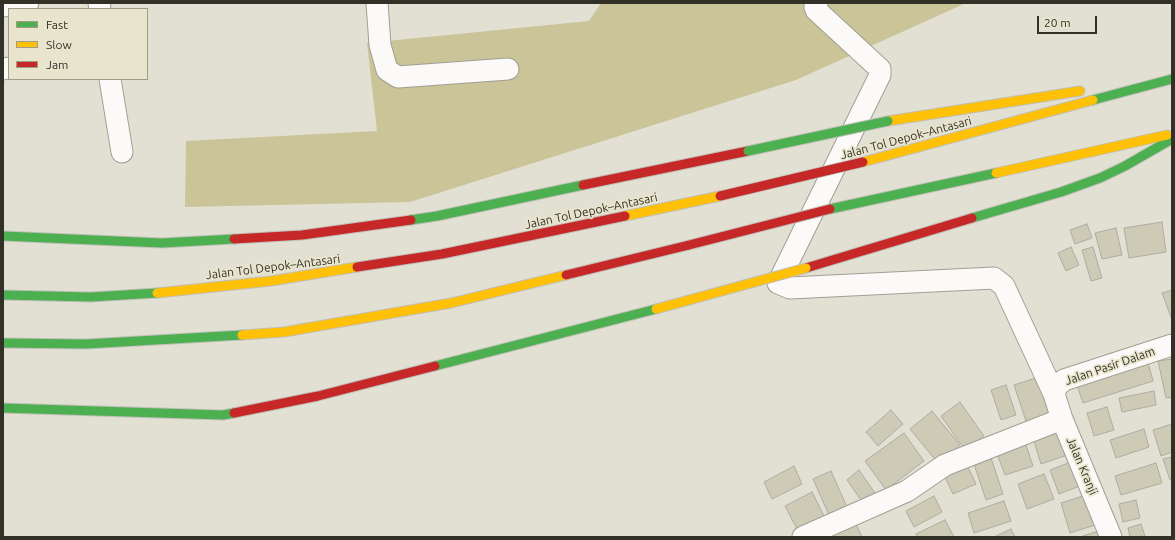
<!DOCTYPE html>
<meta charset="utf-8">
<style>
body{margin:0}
#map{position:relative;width:1175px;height:540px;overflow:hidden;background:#e2e0d2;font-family:Ubuntu,sans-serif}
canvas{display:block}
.frame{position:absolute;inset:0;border:4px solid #323128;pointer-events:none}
.legend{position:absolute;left:8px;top:8px;width:140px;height:72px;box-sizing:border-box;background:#e8e5cc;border:1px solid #9f9d8a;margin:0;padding:5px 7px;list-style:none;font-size:12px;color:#323128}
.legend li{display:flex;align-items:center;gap:8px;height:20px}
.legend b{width:20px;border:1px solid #9f9d8a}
.scale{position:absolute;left:1037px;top:16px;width:60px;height:18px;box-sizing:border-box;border:2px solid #323128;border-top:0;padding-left:5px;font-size:12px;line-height:14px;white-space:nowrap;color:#323128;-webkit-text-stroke:3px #e8e5cc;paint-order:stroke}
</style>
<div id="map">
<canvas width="1175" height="540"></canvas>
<div class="frame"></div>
<ul class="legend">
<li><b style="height:5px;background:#4caf50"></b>Fast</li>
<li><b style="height:5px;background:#ffc107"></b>Slow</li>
<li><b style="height:5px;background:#c62828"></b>Jam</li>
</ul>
<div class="scale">20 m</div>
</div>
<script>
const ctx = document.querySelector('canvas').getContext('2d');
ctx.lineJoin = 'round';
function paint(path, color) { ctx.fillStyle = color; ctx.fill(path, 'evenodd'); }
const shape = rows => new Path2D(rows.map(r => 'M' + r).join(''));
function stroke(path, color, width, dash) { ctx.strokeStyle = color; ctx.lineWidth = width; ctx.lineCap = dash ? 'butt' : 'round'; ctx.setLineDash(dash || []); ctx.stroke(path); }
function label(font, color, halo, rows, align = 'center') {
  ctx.font = font + ' Ubuntu,sans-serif'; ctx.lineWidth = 3.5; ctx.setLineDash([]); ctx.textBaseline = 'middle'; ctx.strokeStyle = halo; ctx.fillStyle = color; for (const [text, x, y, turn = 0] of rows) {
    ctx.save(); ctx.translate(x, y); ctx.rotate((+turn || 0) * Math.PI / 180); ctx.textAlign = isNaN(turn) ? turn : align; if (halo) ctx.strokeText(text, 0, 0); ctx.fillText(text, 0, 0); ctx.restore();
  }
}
paint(shape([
 [601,3,966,3,796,80,410,202,185,207,186,141,377,131,367,43,589,21]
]), '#cac498');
const building = shape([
 [1162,222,1166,252,1129,258,1124,228,1162,222],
 [1087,224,1092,238,1075,244,1070,230,1087,224],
 [1116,228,1122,255,1102,259,1095,233,1116,228],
 [1071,247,1079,265,1066,271,1058,253,1071,247],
 [1093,247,1102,278,1091,281,1082,250,1093,247],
 [1172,290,1172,320,1162,293,1172,290],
 [1147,359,1153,381,1083,403,1076,382,1147,359],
 [1172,359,1172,397,1166,398,1158,361,1172,359],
 [1042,376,1055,414,1027,424,1014,385,1042,376],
 [1006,385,1016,415,1001,420,991,390,1006,385],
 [1154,391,1156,405,1122,412,1119,398,1154,391],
 [960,402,984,436,965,450,941,416,960,402],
 [1107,407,1114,430,1094,436,1087,413,1107,407],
 [891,410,903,424,878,446,866,432,891,410],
 [932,411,960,445,938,463,910,429,932,411],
 [1172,424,1172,452,1161,456,1153,430,1172,424],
 [1061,428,1070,454,1041,464,1033,438,1061,428],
 [1144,429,1149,447,1116,458,1110,440,1144,429],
 [904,433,924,461,886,490,865,461,904,433],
 [1025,442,1033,466,1005,475,996,451,1025,442],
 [1172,457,1172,479,1170,480,1163,459,1172,457],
 [991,458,1003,494,986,500,974,464,991,458],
 [1071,462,1080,486,1059,494,1050,470,1071,462],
 [966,463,976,484,953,494,943,473,966,463],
 [1156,463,1162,483,1121,495,1115,476,1156,463],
 [794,466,802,484,772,499,764,482,794,466],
 [859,470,879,499,866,507,847,480,859,470],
 [831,471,847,507,829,515,813,479,831,471],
 [1044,474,1054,499,1027,509,1018,484,1044,474],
 [812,492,826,520,799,533,785,506,812,492],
 [1086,495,1095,525,1070,533,1061,503,1086,495],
 [934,496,942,512,914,527,906,511,934,496],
 [1136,500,1140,518,1123,522,1119,504,1136,500],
 [1004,501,1011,521,974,533,968,513,1004,501],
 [945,520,954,537,917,537,916,534,945,520],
 [856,524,862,537,827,537,856,524],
 [1141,524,1145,536,1130,537,1128,528,1141,524],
 [1011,529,1015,537,994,537,1011,529],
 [1101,530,1103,537,1080,537,1101,530]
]);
paint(building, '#cdcbb6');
stroke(building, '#adaca1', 1);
const street = shape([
 [99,3,100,9],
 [377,3,380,45,387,70,398,77,508,69],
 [817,3,815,7,816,10,880,69,880,75,778,283,790,288,994,278,1004,286,1054,394,1062,419,1111,537],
 [3,6,28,3],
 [3,69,9,68],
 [110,79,122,152],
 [1054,394,1057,386,1064,380,1172,345],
 [803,537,907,491,945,465,1062,419]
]);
const fast = shape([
 [1093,100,1172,79],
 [830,209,996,173],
 [972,218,1061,192,1100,178,1125,166,1172,139],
 [411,220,437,216,583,185],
 [3,236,162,243,234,239],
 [3,295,91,297,157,293],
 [3,343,86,344,242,335],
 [435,366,656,309],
 [3,408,223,415,234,413]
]);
const slow = shape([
 [888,121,1080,91],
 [863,162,1093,100],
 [996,173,1167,135],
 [625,216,720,196],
 [157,293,271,281,357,267],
 [242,335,284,332,451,303,566,275]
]);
const jam = shape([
 [583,185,748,151],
 [234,239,302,235,411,220],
 [357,267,442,254,625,216],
 [806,268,972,218],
 [566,275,689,245],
 [234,413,318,396,435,366]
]);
stroke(street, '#a09f94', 23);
stroke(fast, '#c0bfb8', 11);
stroke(slow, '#c0bfb8', 11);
stroke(jam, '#c0bfb8', 11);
stroke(street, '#fbfaf8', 21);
stroke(fast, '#4caf50', 9);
stroke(slow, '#ffc107', 9);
stroke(jam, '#c62828', 9);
const fastBridge = shape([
 [748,151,888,121]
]);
const slowBridge = shape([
 [656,309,806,268]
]);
const jamBridge = shape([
 [720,196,863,162],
 [689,245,830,209]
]);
stroke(fastBridge, '#c0bfb8', 11, []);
stroke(slowBridge, '#c0bfb8', 11, []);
stroke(jamBridge, '#c0bfb8', 11, []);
stroke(fastBridge, '#4caf50', 9);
stroke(slowBridge, '#ffc107', 9);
stroke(jamBridge, '#c62828', 9);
label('12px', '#323128', '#e8e5cc', [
 ["Jalan Tol Depok–Antasari",906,138,-15],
 ["Jalan Tol Depok–Antasari",591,211,-12],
 ["Jalan Tol Depok–Antasari",273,267,-7],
 ["Jalan Pasir Dalam",1110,366,-19],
 ["Jalan Kranji",1082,466,67]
]);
</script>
